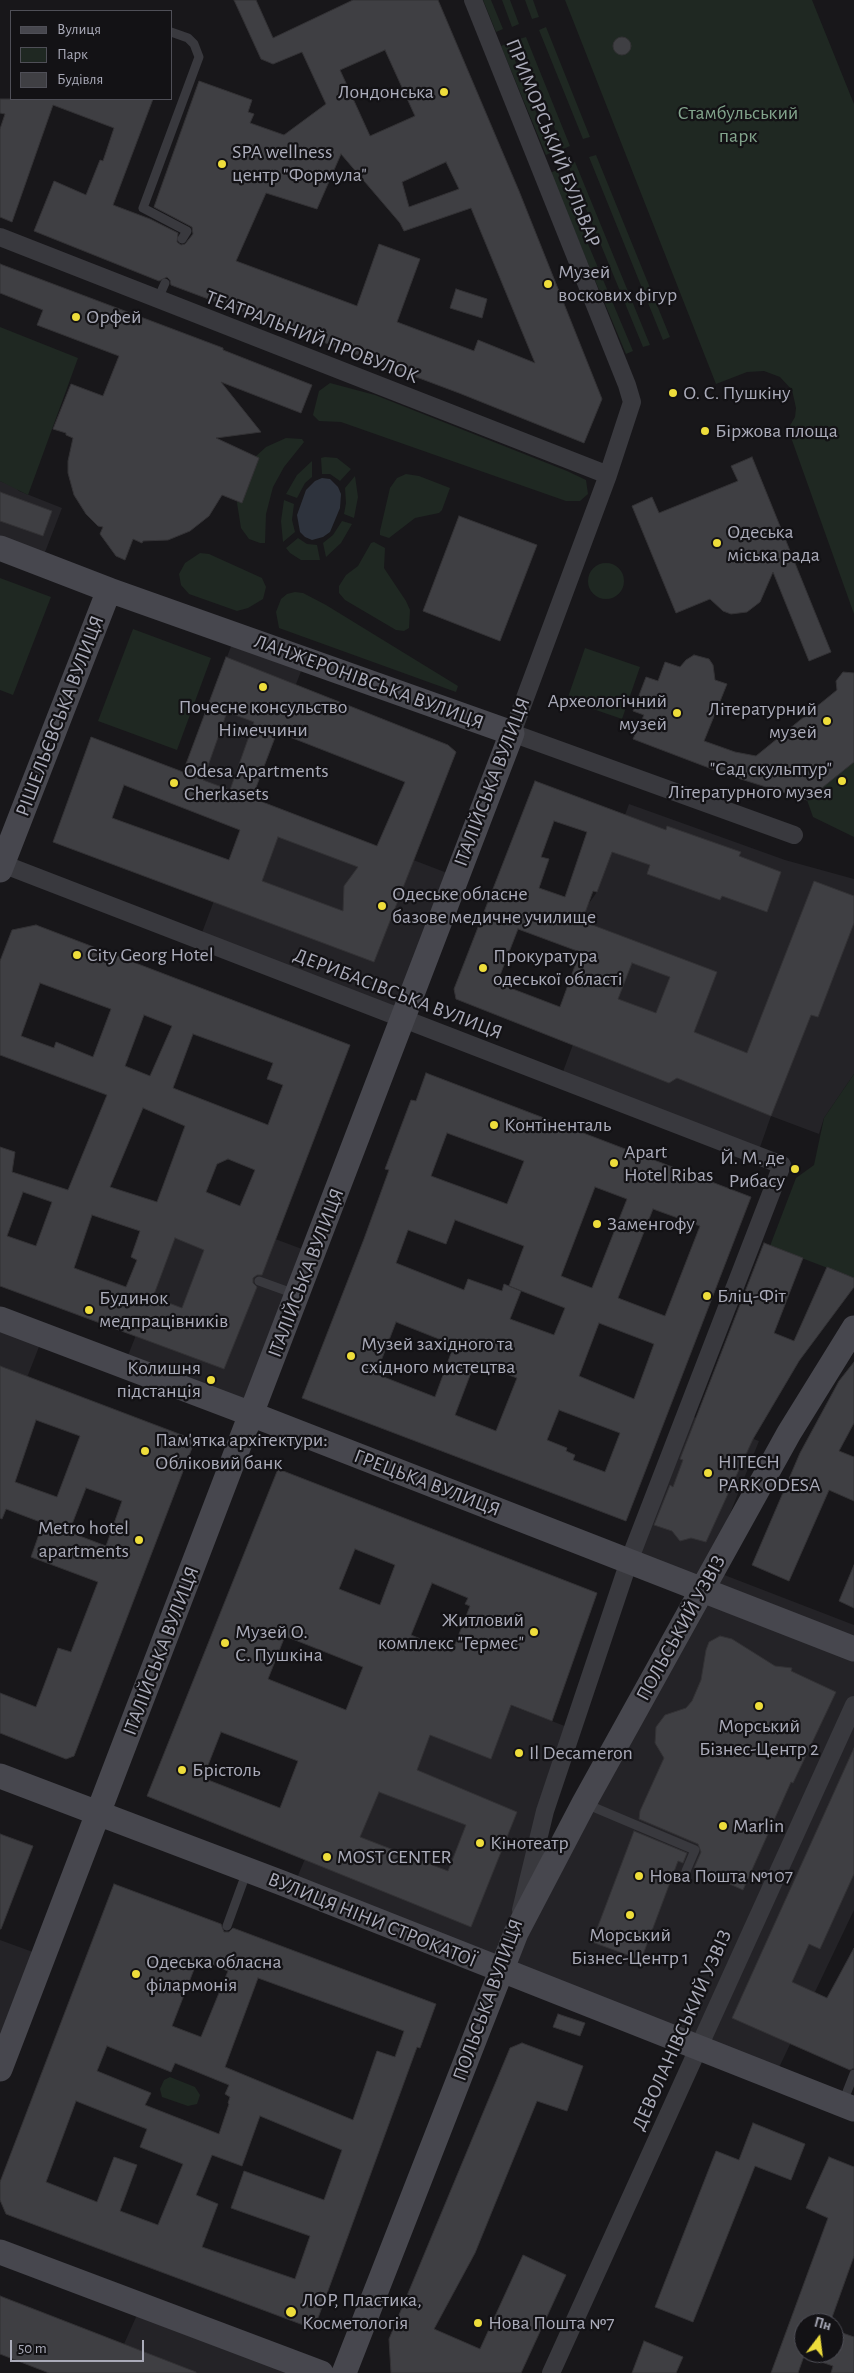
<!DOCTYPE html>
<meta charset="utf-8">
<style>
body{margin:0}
#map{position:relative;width:854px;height:2373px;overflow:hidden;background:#18171a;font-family:"Alegreya Sans",sans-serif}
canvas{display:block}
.legend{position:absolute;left:10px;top:10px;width:162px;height:90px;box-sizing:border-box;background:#131215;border:1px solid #4f4f57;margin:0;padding:6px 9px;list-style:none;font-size:15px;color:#aaabb9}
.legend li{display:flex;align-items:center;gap:10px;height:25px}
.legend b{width:25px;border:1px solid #4f4f57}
.north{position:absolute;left:794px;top:2313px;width:50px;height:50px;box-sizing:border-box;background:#131215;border:1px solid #4f4f57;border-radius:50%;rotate:15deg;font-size:14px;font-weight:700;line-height:20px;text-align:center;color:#aaabb9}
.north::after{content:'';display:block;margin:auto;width:18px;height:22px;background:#eedd3b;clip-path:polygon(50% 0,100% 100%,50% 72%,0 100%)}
.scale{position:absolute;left:10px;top:2340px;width:134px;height:22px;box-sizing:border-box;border:2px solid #aaabb9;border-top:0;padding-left:6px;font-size:15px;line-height:18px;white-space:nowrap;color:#aaabb9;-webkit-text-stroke:4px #131215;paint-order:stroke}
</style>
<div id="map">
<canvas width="854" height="2373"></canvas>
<ul class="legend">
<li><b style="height:6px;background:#47474e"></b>Вулиця</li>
<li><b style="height:14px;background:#1f2822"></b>Парк</li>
<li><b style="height:14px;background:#3f3f43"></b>Будівля</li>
</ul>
<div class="north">Пн</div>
<div class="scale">50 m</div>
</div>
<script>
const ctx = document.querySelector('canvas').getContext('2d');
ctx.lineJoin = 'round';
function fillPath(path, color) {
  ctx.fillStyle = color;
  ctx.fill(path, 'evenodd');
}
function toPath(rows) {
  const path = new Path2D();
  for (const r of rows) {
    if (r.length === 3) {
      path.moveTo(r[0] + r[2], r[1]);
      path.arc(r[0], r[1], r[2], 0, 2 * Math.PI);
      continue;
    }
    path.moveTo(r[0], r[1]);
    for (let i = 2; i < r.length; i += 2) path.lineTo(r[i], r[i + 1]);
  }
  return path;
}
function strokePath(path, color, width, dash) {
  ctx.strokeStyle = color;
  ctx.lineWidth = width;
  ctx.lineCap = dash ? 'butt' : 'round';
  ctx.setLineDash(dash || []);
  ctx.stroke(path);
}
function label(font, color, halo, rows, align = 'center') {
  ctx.font = font + ' "Alegreya Sans",sans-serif';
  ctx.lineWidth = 4.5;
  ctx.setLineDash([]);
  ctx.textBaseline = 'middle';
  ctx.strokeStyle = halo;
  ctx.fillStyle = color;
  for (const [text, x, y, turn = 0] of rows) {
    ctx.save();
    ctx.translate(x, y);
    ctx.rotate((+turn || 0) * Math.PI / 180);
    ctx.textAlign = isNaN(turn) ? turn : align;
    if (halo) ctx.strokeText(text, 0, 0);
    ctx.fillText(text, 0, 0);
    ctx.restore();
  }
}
fillPath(toPath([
 [0,481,15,487,19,491,62,508,42,560,0,544],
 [235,636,305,661,252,798,455,876,400,1014,200,938,252,799,183,772],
 [629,804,785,860,854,879,854,1074,824,1118,819,1134,771,1116,758,1153,561,1077,614,933,582,921,587,906,597,892],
 [187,1206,310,1252,251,1413,125,1363],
 [0,1323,42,1339,0,1447],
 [686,1414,759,1441,701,1586,632,1559],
 [714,1571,854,1625,854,1702,697,2047,502,1970],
 [465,1688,570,1728,500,1971,293,1887,305,1859],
 [854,1711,854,1910,774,2078,698,2048],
 [0,1940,41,1955,0,2061],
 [141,2306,318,2373,111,2373]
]), '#242327');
fillPath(toPath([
 [483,0,491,0,503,29,496,32],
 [502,0,510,0,519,24,512,27],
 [525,0,533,0,539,17,532,19],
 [565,0,812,0,854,104,854,614,788,429,795,417,796,408,792,390,780,377,764,371,747,372,716,384],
 [546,27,590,137,583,139,539,30],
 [526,37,570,146,563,149,519,39],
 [508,43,552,152,546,155,501,46],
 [596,155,670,337,663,340,589,157],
 [575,162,650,345,643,347,568,165],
 [557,170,633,351,626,354,550,173],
 [0,327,78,358,28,495,0,481],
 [330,383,375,395,567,471,586,480,588,494,580,501,566,501,341,422,319,421,313,415,319,391],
 [286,438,302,439,304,442,284,467,273,487,266,514,265,543,260,543,249,539,241,528,237,503,254,458,266,447],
 [325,457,337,458,351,469,340,481,330,474,322,474,321,458],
 [312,461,312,477,305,483,297,498,286,494,297,475],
 [406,474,419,476,450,488,442,510,439,513,415,518,389,538,380,535,380,531,390,488,397,478],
 [355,476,358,497,354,518,344,514,346,503,345,488],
 [284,500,294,504,292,520,295,532,283,542,281,521],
 [342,521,352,524,341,543,326,557,323,543,333,535],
 [298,538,307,544,317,545,320,560,301,560,290,553,286,548],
 [374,542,385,548,384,568,406,601,410,610,409,628,404,631,396,630,345,600,339,593,339,586,346,575,358,566,371,543],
 [200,553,209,554,262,578,266,587,263,599,248,608,237,611,189,594,181,585,179,574,185,563],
 [606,581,18],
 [0,578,51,597,13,695,0,690],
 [295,592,303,593,326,605,458,686,456,692,279,628,276,612,281,599,287,594],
 [133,629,211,658,177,750,98,721],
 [585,648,640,667,622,719,567,700],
 [854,762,854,837,813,817,807,800],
 [854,1074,854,1278,770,1246,796,1178,814,1165,824,1118],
 [170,2077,195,2087,200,2095,197,2104,188,2106,162,2097,160,2089,164,2080]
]), '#1f2822');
fillPath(toPath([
 [322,478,330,479,338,487,341,494,340,508,330,532,323,537,312,540,305,537,300,532,297,515,306,490,315,481]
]), '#2e333d');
const building = toPath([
 [234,0,256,0,273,38,353,0,438,0,519,191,602,399,584,443,459,393,171,285,170,280,167,277,159,281,34,231,54,181,86,195,100,160,103,161,114,128,53,105,12,222,0,217,0,129,5,114,0,113,0,99,153,99,113,205,150,219,178,233,177,242,181,245,185,244,193,234,192,227,154,207,199,81,252,100,248,112,254,114,250,123,284,135,326,104,302,52,273,64,261,59,234,0],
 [385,50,415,116,370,136,340,70,385,50],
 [341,154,400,223,404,231,471,208,535,363,478,340,474,351,397,322,420,259,379,244,357,306,236,261,266,193,317,209,341,154],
 [446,162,459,189,409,207,402,182,446,162],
 [622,46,9],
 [0,264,223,348,223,350,312,385,301,413,221,382,261,432,216,438,259,458,242,503,222,495,209,516,190,531,168,540,143,541,142,543,133,539,125,560,116,556,100,534,103,527,98,526,86,514,74,495,68,473,68,461,73,438,66,435,66,433,53,429,71,384,103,396,119,356,37,325,43,310,0,293,0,264],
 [456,289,487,299,482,318,450,308,456,289],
 [752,457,831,652,809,661,773,572,760,602,747,612,731,614,723,611,710,599,676,613,632,506,652,497,659,513,738,481,731,466,752,457],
 [0,492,52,511,43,536,0,521,0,492],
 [459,516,537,545,500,641,423,611,459,516],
 [694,655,709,659,713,665,715,680,727,684,704,741,735,752,756,756,837,690,836,681,843,672,854,673,854,762,807,800,725,774,633,739,644,715,633,711,646,677,658,681,665,662,680,667,686,660,694,655],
 [226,657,448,745,456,752,374,962,53,842,91,737,183,772,226,657],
 [227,712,254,722,230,790,203,780,227,712],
 [277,732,405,782,377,846,252,798,277,732],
 [124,785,240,830,229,860,112,818,124,785],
 [278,837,358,867,344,886,343,911,262,881,278,837],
 [535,781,666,830,667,826,741,852,739,856,781,872,767,912,722,896,720,900,647,874,650,865,612,852,597,892,593,891,582,921,717,972,694,1032,747,1053,814,881,854,896,854,923,818,1017,811,1015,771,1116,677,1078,669,1083,456,999,454,989,535,781],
 [554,821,587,832,565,897,539,888,549,859,541,857,554,821],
 [518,929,580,952,560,1007,497,983,518,929],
 [632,963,670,977,656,1013,618,999,632,963],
 [36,925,350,1045,262,1275,257,1275,253,1278,253,1283,257,1287,224,1369,0,1286,0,1147,15,1152,12,1172,68,1190,107,1095,0,1055,0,961,12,930,36,925],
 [40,983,111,1009,93,1057,56,1042,54,1048,21,1036,40,983],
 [144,1015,172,1026,150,1076,125,1066,144,1015],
 [193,1034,273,1063,267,1079,283,1085,268,1125,173,1088,193,1034],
 [143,1108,185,1126,157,1202,110,1187,143,1108],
 [228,1159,255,1170,240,1206,206,1192,217,1164,228,1159],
 [23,1192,52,1202,36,1246,7,1236,23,1192],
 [92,1215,140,1231,131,1257,137,1260,126,1287,74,1268,92,1215],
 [175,1238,204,1250,182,1308,153,1297,175,1238],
 [426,1073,751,1197,626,1521,302,1398,364,1239,389,1170,385,1169,411,1100,416,1101,426,1073],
 [447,1133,524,1161,507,1204,431,1176,447,1133],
 [595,1187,627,1199,592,1288,561,1276,595,1187],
 [653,1209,700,1226,665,1316,618,1298,653,1209],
 [455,1220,524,1246,509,1286,565,1308,554,1335,510,1319,521,1291,504,1284,502,1291,468,1279,464,1290,396,1263,408,1230,446,1244,455,1220],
 [396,1322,454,1345,435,1397,376,1374,396,1322],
 [599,1323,654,1344,634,1399,579,1376,599,1323],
 [475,1362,517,1378,496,1431,455,1415,475,1362],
 [559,1410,620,1433,605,1472,573,1460,575,1455,566,1451,567,1448,547,1440,559,1410],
 [764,1243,803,1258,774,1333,794,1341,827,1267,854,1278,854,1287,799,1361,753,1439,706,1542,691,1538,680,1541,672,1531,654,1525,670,1485,673,1487,683,1460,680,1459,764,1243],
 [854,1362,854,1423,839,1451,854,1457,854,1501,829,1490,789,1581,752,1565,800,1453,839,1381,854,1362],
 [0,1366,195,1440,74,1756,66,1759,0,1733,0,1693,36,1707,58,1648,71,1652,98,1582,31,1557,43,1523,6,1509,2,1519,0,1518,0,1366],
 [36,1420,80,1436,57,1497,15,1482,36,1420],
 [86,1488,122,1501,106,1546,69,1532,86,1488],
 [278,1469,597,1593,552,1721,511,1705,491,1759,430,1735,417,1770,517,1812,471,1927,147,1796,278,1469],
 [355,1549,395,1565,380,1605,339,1589,355,1549],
 [432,1583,468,1598,465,1604,470,1606,452,1652,411,1635,432,1583],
 [285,1636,363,1667,346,1710,268,1679,285,1636],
 [221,1732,298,1761,280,1808,203,1778,221,1732],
 [379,1792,466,1825,448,1871,360,1837,379,1792],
 [854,1565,854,1608,839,1601,854,1565],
 [720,1636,732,1639,775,1666,792,1668,791,1671,836,1692,793,1783,791,1782,743,1890,694,1868,701,1852,698,1844,639,1819,640,1811,664,1758,655,1743,656,1727,665,1715,686,1708,692,1701,701,1680,706,1650,709,1642,720,1636],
 [854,1748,854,1874,820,1949,809,1944,792,1982,827,1998,854,1948,854,2068,850,2070,732,2018,854,1748],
 [634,1831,687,1853,683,1863,678,1861,641,1960,592,1942,634,1831],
 [0,1834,33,1846,1,1929,0,1929,0,1834],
 [114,1884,221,1924,224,1932,229,1932,233,1928,436,2004,420,2048,417,2047,314,2329,6,2214,0,2200,0,2182,114,1884],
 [198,1959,228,1971,201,2037,172,2026,198,1959],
 [258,1978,404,2031,395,2057,377,2051,353,2120,225,2067,258,1978],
 [107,2046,171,2072,175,2063,229,2085,225,2094,230,2097,228,2103,229,2104,219,2134,145,2105,151,2093,97,2071,107,2046],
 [76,2101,147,2129,140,2147,183,2164,158,2225,120,2211,137,2165,114,2157,97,2202,46,2182,76,2101],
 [260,2116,342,2150,324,2200,244,2171,231,2208,310,2236,295,2279,202,2247,218,2204,196,2195,212,2155,242,2166,260,2116],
 [558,2014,585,2023,580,2036,553,2027,558,2014],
 [522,2043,583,2066,567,2111,537,2101,475,2253,434,2329,480,2349,523,2255,566,2275,521,2373,391,2373,389,2339,510,2048,522,2043],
 [753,2123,805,2144,791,2180,755,2166,693,2322,655,2307,716,2151,739,2160,753,2123],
 [829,2157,854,2167,854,2256,830,2323,804,2323,804,2353,834,2353,834,2330,854,2337,854,2373,831,2373,833,2366,804,2356,798,2373,771,2373,828,2218,806,2208,829,2157],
 [0,2296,196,2372,196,2373,49,2373,0,2354,0,2296],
 [644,2341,683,2357,676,2373,632,2373,644,2341]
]);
fillPath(building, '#3f3f43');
strokePath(building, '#333235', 1);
strokePath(toPath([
 [171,32,188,38,194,44,199,57,143,208,187,231,182,239],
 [158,299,165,283],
 [259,1281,295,1294],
 [586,1804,695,1850,686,1871],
 [227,1926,247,1871],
 [843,2102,854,2074]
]), '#39393e', 9);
strokePath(toPath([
 [473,0,627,385,632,402,608,475,512,733,794,835],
 [0,237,608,475],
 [0,863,782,1165,629,1561,545,1811,521,1910],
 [551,2373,854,1705]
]), '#39393e', 18);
strokePath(toPath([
 [0,548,109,590,512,733,0,2069],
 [0,870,109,590],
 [0,1319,251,1414,854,1649],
 [0,1776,282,1883,854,2109],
 [0,2252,321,2373],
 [344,2373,516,1933,584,1803,789,1433,854,1328]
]), '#47474e', 25);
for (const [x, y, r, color] of [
 [444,92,5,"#eedd3b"],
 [222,164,5,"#eedd3b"],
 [548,284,5,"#eedd3b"],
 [76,317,5,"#eedd3b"],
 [673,393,5,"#eedd3b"],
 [705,431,5,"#eedd3b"],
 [717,543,5,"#eedd3b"],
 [263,687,5,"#eedd3b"],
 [677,713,5,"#eedd3b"],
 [827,721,5,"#eedd3b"],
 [842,781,5,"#eedd3b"],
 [174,783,5,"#eedd3b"],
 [382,906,5,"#eedd3b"],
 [77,955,5,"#eedd3b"],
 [483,968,5,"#eedd3b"],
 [494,1125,5,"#eedd3b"],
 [614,1163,5,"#eedd3b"],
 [795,1169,5,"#eedd3b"],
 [597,1224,5,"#eedd3b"],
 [707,1296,5,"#eedd3b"],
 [89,1310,5,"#eedd3b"],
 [351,1356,5,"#eedd3b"],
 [211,1380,5,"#eedd3b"],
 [145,1451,5,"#eedd3b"],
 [708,1473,5,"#eedd3b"],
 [139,1540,5,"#eedd3b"],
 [534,1632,5,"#eedd3b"],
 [225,1643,5,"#eedd3b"],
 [759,1706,5,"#eedd3b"],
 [519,1753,5,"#eedd3b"],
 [182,1770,5,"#eedd3b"],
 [723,1826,5,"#eedd3b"],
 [480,1843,5,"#eedd3b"],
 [327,1857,5,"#eedd3b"],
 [639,1876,5,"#eedd3b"],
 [630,1915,5,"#eedd3b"],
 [136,1974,5,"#eedd3b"],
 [291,2312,6,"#eedd3b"],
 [478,2323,5,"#eedd3b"]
]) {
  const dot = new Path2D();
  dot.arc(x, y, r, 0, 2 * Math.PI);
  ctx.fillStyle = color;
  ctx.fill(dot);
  strokePath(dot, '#131215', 2);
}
label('20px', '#aaabb9', '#131215', [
 ["Лондонська",434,92,"right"],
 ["SPA wellness",232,152],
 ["центр \"Формула\"",232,175],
 ["Музей",558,272],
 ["воскових фігур",558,295],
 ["Орфей",86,317],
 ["О. С. Пушкіну",683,393],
 ["Біржова площа",715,431],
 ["Одеська",727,532],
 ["міська рада",727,555],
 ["Археологічний",667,701,"right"],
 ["музей",667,724,"right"],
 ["Почесне консульство",263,707,"center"],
 ["Німеччини",263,730,"center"],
 ["Літературний",817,709,"right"],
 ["музей",817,732,"right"],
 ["\"Сад скульптур\"",832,769,"right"],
 ["Літературного музея",832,792,"right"],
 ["Odesa Apartments",184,771],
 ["Cherkasets",184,794],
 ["Одеське обласне",392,894],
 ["базове медичне училище",392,917],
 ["City Georg Hotel",87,955],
 ["Прокуратура",493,956],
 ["одеської області",493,979],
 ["Контіненталь",504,1125],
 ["Apart",624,1152],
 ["Hotel Ribas",624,1175],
 ["Й. М. де",785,1158,"right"],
 ["Рибасу",785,1181,"right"],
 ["Заменгофу",607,1224],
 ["Бліц-Фіт",717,1296],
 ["Будинок",99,1298],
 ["медпрацівників",99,1321],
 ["Музей західного та",361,1344],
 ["східного мистецтва",361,1367],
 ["Колишня",201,1368,"right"],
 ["підстанція",201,1391,"right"],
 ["Пам'ятка архітектури:",155,1440],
 ["Обліковий банк",155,1463],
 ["HITECH",718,1462],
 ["PARK ODESA",718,1485],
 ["Metro hotel",129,1528,"right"],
 ["apartments",129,1551,"right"],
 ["Житловий",524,1620,"right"],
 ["комплекс \"Гермес\"",524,1643,"right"],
 ["Музей О.",235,1632],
 ["С. Пушкіна",235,1655],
 ["Морський",759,1726,"center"],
 ["Бізнес-Центр 2",759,1749,"center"],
 ["Il Decameron",529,1753],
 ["Брістоль",192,1770],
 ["Marlin",733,1826],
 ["Кінотеатр",490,1843],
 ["MOST CENTER",337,1857],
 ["Нова Пошта №107",649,1876],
 ["Морський",630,1935,"center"],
 ["Бізнес-Центр 1",630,1958,"center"],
 ["Одеська обласна",146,1962],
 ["філармонія",146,1985],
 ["ЛОР, Пластика,",302,2300],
 ["Косметологія",302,2323],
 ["Нова Пошта №7",488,2323]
], 'left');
label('20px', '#82a48c', '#131215', [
 ["Стамбульський",738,113],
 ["парк",738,136]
]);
label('20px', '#aaabb9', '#131215', [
 ["ПРИМОРСЬКИЙ БУЛЬВАР",553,143,68],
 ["ТЕАТРАЛЬНИЙ ПРОВУЛОК",312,337,21],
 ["ЛАНЖЕРОНІВСЬКА ВУЛИЦЯ",369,682,20],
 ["РІШЕЛЬЄВСЬКА ВУЛИЦЯ",60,716,-69],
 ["ІТАЛІЙСЬКА ВУЛИЦЯ",492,782,-69],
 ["ДЕРИБАСІВСЬКА ВУЛИЦЯ",398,994,21],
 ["ІТАЛІЙСЬКА ВУЛИЦЯ",306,1273,-69],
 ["ГРЕЦЬКА ВУЛИЦЯ",427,1483,21],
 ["ПОЛЬСЬКИЙ УЗВІЗ",681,1628,-61],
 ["ІТАЛІЙСЬКА ВУЛИЦЯ",161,1651,-69],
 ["ВУЛИЦЯ НІНИ СТРОКАТОЇ",372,1920,22],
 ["ПОЛЬСЬКА ВУЛИЦЯ",488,2000,-70],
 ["ДЕВОЛАНІВСЬКИЙ УЗВІЗ",682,2030,-66]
]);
</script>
